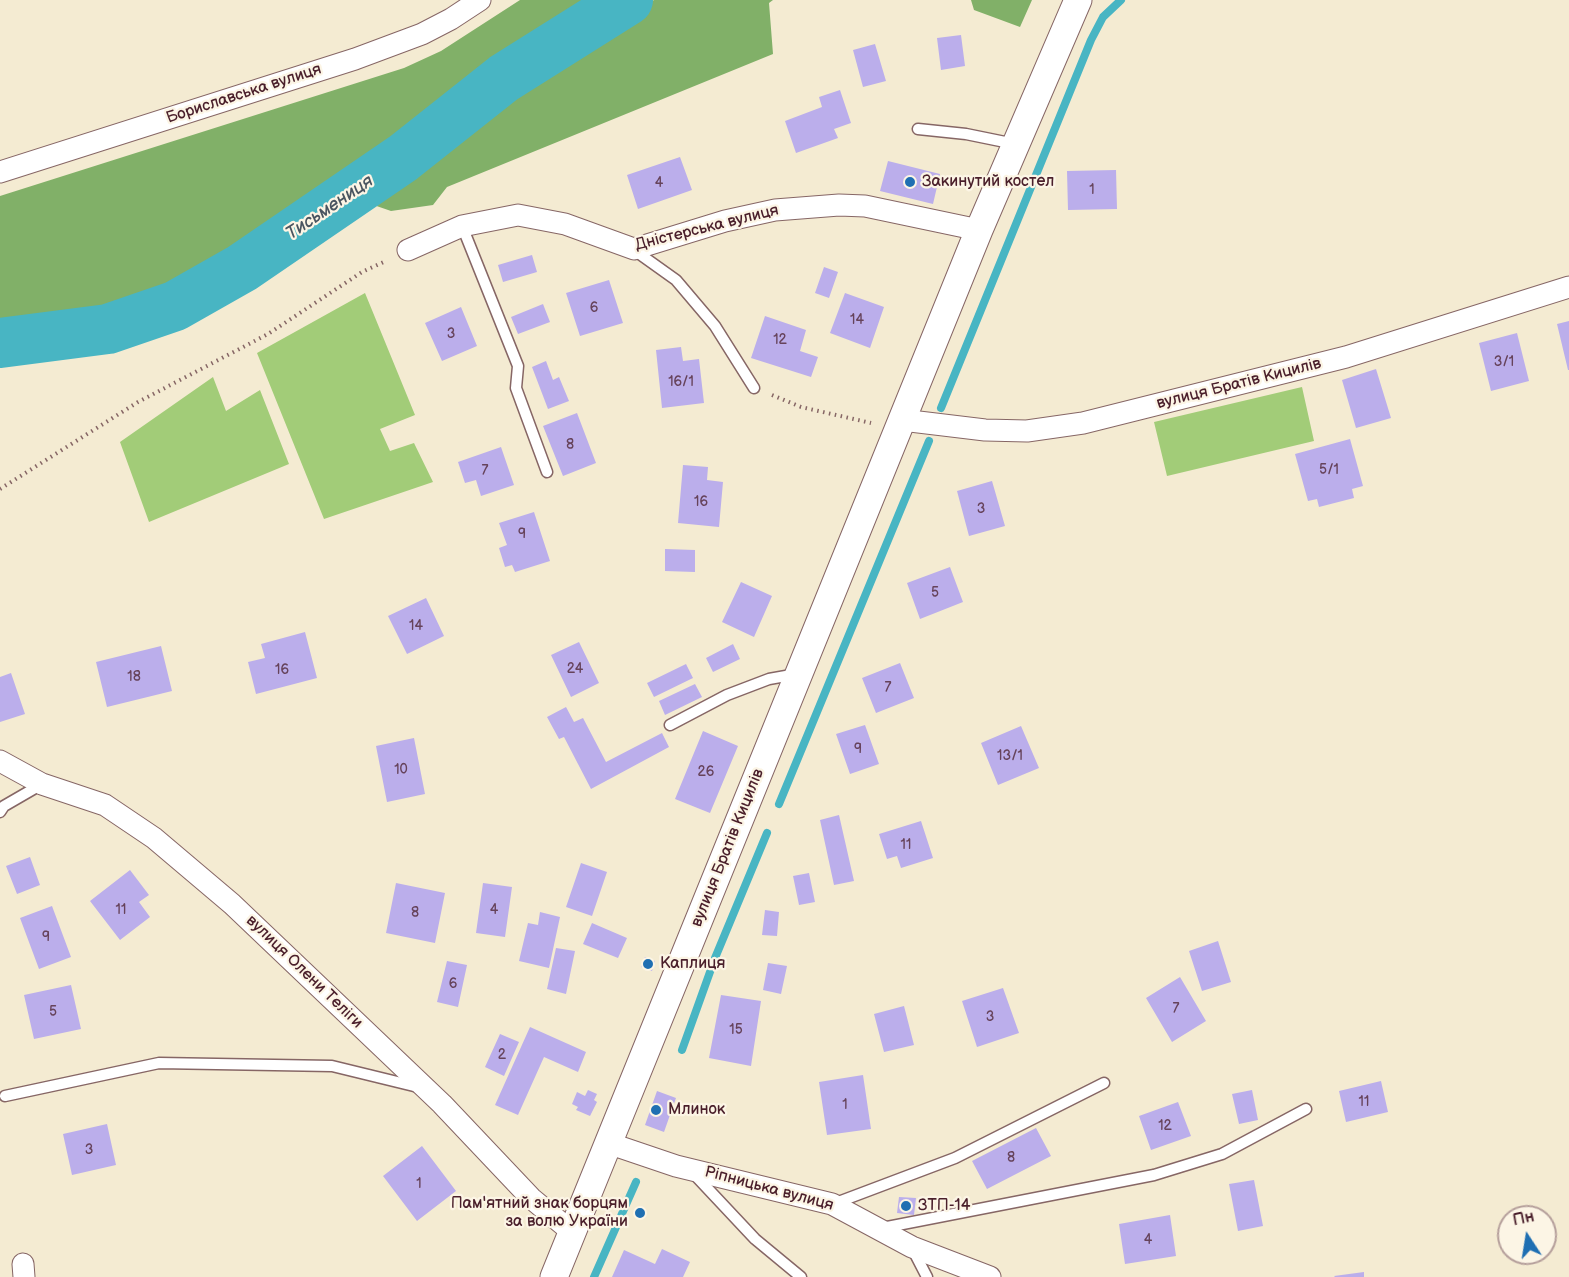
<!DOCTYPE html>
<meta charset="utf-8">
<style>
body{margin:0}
#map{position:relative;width:1569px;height:1277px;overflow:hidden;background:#f4ebd2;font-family:"Balsamiq Sans",sans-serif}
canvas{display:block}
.north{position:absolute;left:1497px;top:1205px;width:60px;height:60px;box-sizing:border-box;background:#fcf5e5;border:2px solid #b59f9b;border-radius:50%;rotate:348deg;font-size:16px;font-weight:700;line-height:24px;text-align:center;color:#4a1f2b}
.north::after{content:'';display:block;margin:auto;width:21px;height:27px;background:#1f6fb2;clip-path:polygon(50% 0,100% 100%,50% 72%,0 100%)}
</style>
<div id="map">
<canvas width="1569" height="1277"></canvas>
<div class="north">Пн</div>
</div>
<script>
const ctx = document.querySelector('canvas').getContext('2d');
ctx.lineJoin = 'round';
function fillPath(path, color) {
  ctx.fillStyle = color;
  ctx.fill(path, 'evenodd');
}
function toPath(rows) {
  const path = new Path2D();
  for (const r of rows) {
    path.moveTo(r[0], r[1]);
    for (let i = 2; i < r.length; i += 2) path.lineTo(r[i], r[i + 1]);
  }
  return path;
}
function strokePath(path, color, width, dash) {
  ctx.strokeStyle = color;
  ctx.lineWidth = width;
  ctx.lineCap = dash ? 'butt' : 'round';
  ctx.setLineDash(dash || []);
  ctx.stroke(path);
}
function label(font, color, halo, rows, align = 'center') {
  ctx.font = font + ' "Balsamiq Sans",sans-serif';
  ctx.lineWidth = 4.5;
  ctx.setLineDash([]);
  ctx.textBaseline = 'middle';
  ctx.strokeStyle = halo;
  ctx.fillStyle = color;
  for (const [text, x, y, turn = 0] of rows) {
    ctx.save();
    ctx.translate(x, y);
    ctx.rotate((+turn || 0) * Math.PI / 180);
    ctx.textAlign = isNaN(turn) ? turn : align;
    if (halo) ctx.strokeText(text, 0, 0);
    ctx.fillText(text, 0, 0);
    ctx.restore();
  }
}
fillPath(toPath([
 [365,293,415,415,380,429,390,451,414,443,433,482,324,519,257,353],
 [213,377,226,411,260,390,289,464,149,522,120,442],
 [1302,387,1314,441,1167,476,1154,422]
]), '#a2cc78');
fillPath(toPath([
 [520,0,609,0,495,72,226,256,166,292,101,314,0,325,0,196,404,68,441,51],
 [654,0,773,0,769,3,773,54,447,187,433,205,391,211,362,201,510,90],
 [971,0,1032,0,1020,27,974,10]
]), '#81b068');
strokePath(toPath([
 [941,408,1091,40,1103,17,1121,0],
 [779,804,929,441],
 [682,1050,715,958,767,833],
 [594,1277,636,1182]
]), '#48b5c3', 8);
strokePath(toPath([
 [0,343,108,329,175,306,242,268,403,158,504,78,628,0]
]), '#48b5c3', 50);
fillPath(toPath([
 [961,35,965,66,941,70,937,38],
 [875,44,886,81,863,87,853,50],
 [840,90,851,123,834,129,838,138,796,153,785,121,822,107,819,97],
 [680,157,692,190,638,209,627,175],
 [888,161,940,174,933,204,880,191],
 [1116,170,1117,209,1068,210,1067,171],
 [532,255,537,272,503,282,498,265],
 [824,267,838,272,829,298,815,293],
 [609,280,623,323,580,336,566,293],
 [845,293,884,307,870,348,830,333],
 [543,304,550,322,518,334,511,317],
 [461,307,477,346,442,361,425,323],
 [765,316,806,330,800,351,818,357,811,377,751,358],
 [1569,321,1569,370,1568,370,1557,324],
 [1517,333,1529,381,1491,391,1479,343],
 [681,347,683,361,699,359,704,403,662,408,656,350],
 [546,361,553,380,559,377,569,401,548,409,532,367],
 [1376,369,1391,418,1356,428,1342,380],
 [577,413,596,463,563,476,543,426],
 [1350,439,1363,486,1352,489,1354,498,1319,507,1317,499,1308,501,1295,454],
 [501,447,514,485,481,496,476,480,465,483,458,462],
 [683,465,708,467,707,480,723,482,719,527,678,523],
 [992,481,1005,526,969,536,957,491],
 [534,512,550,561,515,572,512,565,505,567,499,548,507,545,499,523],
 [665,549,695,550,695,572,665,571],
 [950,567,963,602,920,619,907,583],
 [741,582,772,596,754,637,722,622],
 [426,598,444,636,407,654,388,616],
 [305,632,317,678,256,694,248,662,265,658,261,644],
 [579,642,599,683,571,697,551,655],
 [733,644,740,659,713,672,706,658],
 [161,646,172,691,107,707,96,662],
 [900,663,914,698,876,713,862,678],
 [686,664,693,678,654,697,647,683],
 [11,673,25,714,0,722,0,677],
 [695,684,702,697,665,715,659,701],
 [566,707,574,722,583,718,606,762,662,733,669,747,591,789,564,737,559,739,547,717],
 [865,725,879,764,850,774,836,734],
 [1021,726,1039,768,998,785,981,743],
 [703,731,738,746,710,813,675,799],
 [414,738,425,794,387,802,376,746],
 [839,815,854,881,834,885,820,820],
 [921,821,933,858,901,868,897,856,887,859,879,834],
 [30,857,40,885,17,894,6,866],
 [581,863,607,872,592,916,566,907],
 [130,870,149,895,139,902,150,917,120,940,90,901],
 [809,873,815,902,799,905,793,876],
 [396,883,445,893,435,943,386,933],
 [483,883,512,887,505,937,476,933],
 [52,906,71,957,39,969,20,918],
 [765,910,779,912,777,936,762,935],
 [540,912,560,917,549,968,519,961,528,923,538,925],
 [592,923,627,938,618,958,583,944],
 [1218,941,1231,982,1202,991,1189,951],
 [556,948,575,951,566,994,547,989],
 [645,957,655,961,652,971,641,967],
 [447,961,467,965,458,1007,437,1002],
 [768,963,787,966,781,994,763,990],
 [1180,977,1206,1021,1172,1042,1146,998],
 [71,985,81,1029,34,1039,24,995],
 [1003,988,1019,1033,977,1047,962,1001],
 [721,995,761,1001,751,1066,709,1058],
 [904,1006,914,1045,884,1052,874,1014],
 [530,1027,586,1052,578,1072,544,1057,518,1115,495,1105],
 [500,1034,519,1042,504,1076,485,1067],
 [863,1075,871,1129,827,1135,819,1082],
 [1381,1081,1388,1112,1346,1122,1339,1091],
 [588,1090,597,1094,594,1100,597,1102,590,1116,576,1110,578,1107,572,1104,577,1092,585,1096],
 [1252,1090,1258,1120,1239,1124,1232,1094],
 [657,1091,676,1098,664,1132,645,1125],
 [1178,1102,1191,1136,1151,1150,1139,1116],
 [107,1124,116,1165,72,1175,63,1134],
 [1036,1128,1051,1156,987,1189,972,1161],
 [422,1146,456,1191,417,1221,383,1176],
 [1254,1180,1263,1226,1238,1231,1229,1184],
 [899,1197,916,1198,914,1215,897,1213],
 [1170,1215,1176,1256,1125,1264,1119,1224],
 [662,1249,690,1262,683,1277,612,1277,624,1250,655,1264],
 [1364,1272,1364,1277,1335,1277,1334,1276]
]), '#bbaeeb');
const service = toPath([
 [918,129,966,134,1015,144],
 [462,226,518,366,516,388,547,472],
 [634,250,676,280,715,326,754,388],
 [670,725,727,695,769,679,797,674],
 [0,812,4,806,42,784],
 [5,1096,159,1063,332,1066,418,1087],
 [694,1174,755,1239,801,1277],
 [833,1204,955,1158,1104,1083],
 [882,1228,1154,1175,1222,1154,1306,1109],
 [913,1250,927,1277]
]);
const minor = toPath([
 [0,172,355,59,422,34,451,19,480,0],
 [408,250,462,226,518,215,565,224,634,249,725,221,775,210,839,205,865,206,979,230],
 [902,420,985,430,1027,431,1083,423,1346,357,1569,287],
 [0,761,42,784,105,805,154,838,232,904,442,1104,531,1198,572,1232],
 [608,1143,676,1166,832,1204,912,1247,990,1277],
 [23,1264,24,1277]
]);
const tertiary = toPath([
 [554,1277,979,230,1078,0]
]);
strokePath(service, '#866665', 13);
strokePath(minor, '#866665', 23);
strokePath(tertiary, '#866665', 29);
strokePath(toPath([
 [772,395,801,407,871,423],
 [0,489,138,402,268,334,362,272,386,261]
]), '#866665', 4, [1.5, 4.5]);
strokePath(service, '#fff', 10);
strokePath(minor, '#fff', 21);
strokePath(tertiary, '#fff', 27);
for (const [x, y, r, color] of [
 [910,182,6,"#1f6fb2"],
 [648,964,6,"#1f6fb2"],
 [656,1110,6,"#1f6fb2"],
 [906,1206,6,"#1f6fb2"],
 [640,1213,6,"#1f6fb2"]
]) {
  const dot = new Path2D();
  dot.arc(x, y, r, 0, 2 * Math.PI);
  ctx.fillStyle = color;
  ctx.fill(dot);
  strokePath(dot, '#fcf5e5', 2);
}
label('14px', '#66435b', null, [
 ["4",659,183],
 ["1",1092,190],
 ["6",594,308],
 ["14",857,320],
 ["3",451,334],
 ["12",780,340],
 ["3/1",1504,362],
 ["16/1",681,382],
 ["8",570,445],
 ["5/1",1329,470],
 ["7",485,471],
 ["16",701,502],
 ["3",981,509],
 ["9",522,534],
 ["5",935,593],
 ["14",416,626],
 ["24",575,669],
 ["16",282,670],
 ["18",134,677],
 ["7",888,688],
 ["9",858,749],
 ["13/1",1010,756],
 ["10",401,770],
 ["26",706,772],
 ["11",906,845],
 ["11",121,910],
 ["4",494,910],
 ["8",415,913],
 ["9",46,937],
 ["6",453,984],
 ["7",1176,1009],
 ["5",53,1012],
 ["3",990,1017],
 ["15",736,1030],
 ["2",502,1055],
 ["11",1364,1102],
 ["1",845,1105],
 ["12",1165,1126],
 ["3",89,1150],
 ["8",1011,1158],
 ["1",419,1184],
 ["4",1148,1240]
]);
label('16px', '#4a1f2b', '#fcf5e5', [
 ["Бориславська вулиця",244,94,-18],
 ["Дністерська вулиця",707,228,-14],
 ["вулиця Братів Кицилів",1239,384,-14],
 ["вулиця Братів Кицилів",728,848,-68],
 ["вулиця Олени Теліги",304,972,44],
 ["Ріпницька вулиця",769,1189,15]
]);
label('16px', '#4a1f2b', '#fcf5e5', [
 ["Закинутий костел",922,182],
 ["Каплиця",660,964],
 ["Млинок",668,1110],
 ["Пам'ятний знак борцям",628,1204,"right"],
 ["за волю України",628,1222,"right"],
 ["ЗТП-14",918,1206]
], 'left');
label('italic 18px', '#495460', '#fcf5e5', [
 ["Тисьмениця",330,208,-34]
]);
</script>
